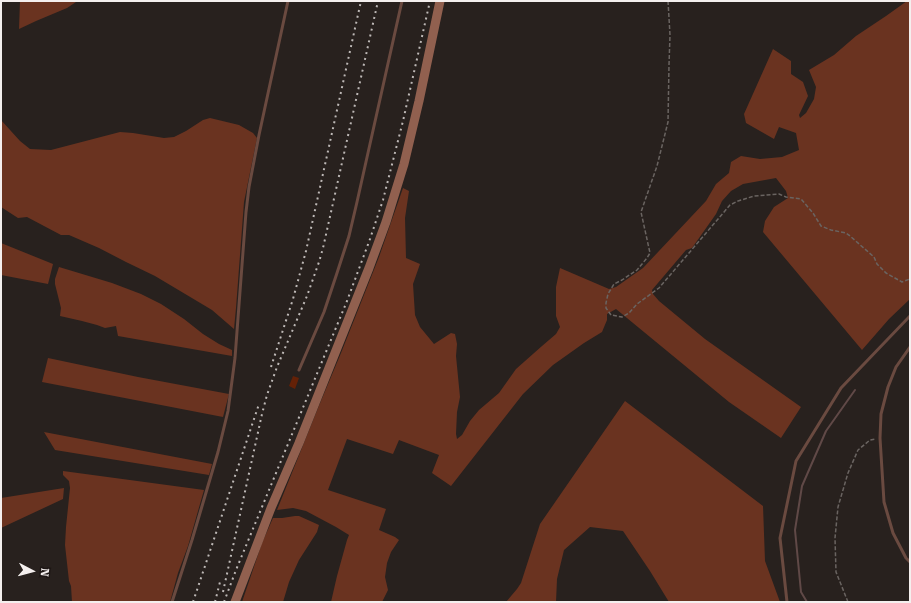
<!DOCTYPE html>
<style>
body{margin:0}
#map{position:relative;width:911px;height:603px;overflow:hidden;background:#28211e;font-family:"Roboto Serif",serif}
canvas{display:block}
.frame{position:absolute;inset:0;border:2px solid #f4efee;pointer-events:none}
.north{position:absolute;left:12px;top:551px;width:40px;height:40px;-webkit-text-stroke:3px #1e1715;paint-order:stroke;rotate:96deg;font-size:11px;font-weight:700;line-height:16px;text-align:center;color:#f4efee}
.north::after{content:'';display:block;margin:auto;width:14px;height:18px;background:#f4efee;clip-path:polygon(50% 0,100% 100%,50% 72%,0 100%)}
</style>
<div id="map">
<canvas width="911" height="603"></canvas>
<div class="frame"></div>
<div class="north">N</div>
</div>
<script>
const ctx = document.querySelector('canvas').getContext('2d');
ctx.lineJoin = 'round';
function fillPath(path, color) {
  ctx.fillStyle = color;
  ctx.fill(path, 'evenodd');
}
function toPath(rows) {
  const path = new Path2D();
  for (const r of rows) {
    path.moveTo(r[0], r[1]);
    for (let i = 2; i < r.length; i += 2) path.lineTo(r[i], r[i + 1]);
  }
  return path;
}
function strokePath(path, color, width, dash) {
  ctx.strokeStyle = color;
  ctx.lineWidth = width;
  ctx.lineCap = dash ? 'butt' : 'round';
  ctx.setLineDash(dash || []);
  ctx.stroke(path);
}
fillPath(toPath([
 [20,1,74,1,76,2,67,8,36,21,19,29],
 [907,1,910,1,910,299,889,319,862,350,763,232,765,221,774,207,788,198,786,191,776,178,743,184,731,191,722,201,716,214,692,248,686,250,652,290,653,294,659,301,705,339,801,407,781,438,729,402,616,309,607,314,607,320,602,332,584,343,553,365,523,394,451,486,432,473,439,455,399,440,393,454,347,439,328,490,386,509,379,530,395,537,399,540,391,552,387,563,385,577,388,590,382,602,331,602,337,576,347,540,349,535,336,527,306,511,293,508,277,510,318,408,341,353,379,257,403,188,409,191,405,218,406,258,420,264,413,284,415,315,420,327,434,344,451,333,455,334,457,344,456,356,460,397,457,412,456,434,457,439,462,435,470,421,479,410,499,393,516,369,542,346,556,334,560,327,556,316,556,287,560,268,609,289,616,287,643,268,706,201,716,184,729,173,731,162,741,156,760,159,782,157,799,150,796,133,779,127,774,139,746,123,744,114,773,49,791,61,791,74,803,82,808,96,799,115,800,118,806,113,814,99,816,87,809,70,834,55,856,36,886,16],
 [210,118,239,125,253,133,257,138,244,202,236,308,234,329,212,310,155,276,126,262,99,248,69,235,61,235,27,217,18,218,1,207,1,120,20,141,30,149,51,150,120,132,133,133,164,138,174,137,186,131,203,120],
 [1,243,53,264,48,284,1,275],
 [59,267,112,283,141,294,161,304,184,319,203,334,219,344,232,350,232,356,118,336,116,326,105,328,97,325,82,321,60,316,61,308,55,284,55,279],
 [48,358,138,377,229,394,223,417,42,382],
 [625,401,763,506,765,561,780,602,669,602,650,571,623,531,590,527,564,550,557,579,556,602,506,602,517,589,521,583,540,524],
 [44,432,212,464,209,475,55,450],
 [63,471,204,490,188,546,178,573,170,602,72,602,71,586,69,581,65,545,66,527,70,488,69,481,63,475],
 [64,488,63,499,1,528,1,498],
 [295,516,299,516,319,525,317,532,299,560,289,582,283,602,242,602,262,543,273,518,282,518]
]), '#6a3320');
strokePath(toPath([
 [807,602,801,592,795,530,802,486,826,431,855,390]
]), '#604947', 2);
fillPath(toPath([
 [293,376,299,378,295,389,289,386]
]), '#642107');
strokePath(toPath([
 [668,1,670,35,669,65,668,122,657,166,641,212,650,253,647,258,637,270,622,280,614,284,608,294,606,303,606,308,611,315,622,317,629,313,637,304,659,288,730,205,738,201,754,196,779,194,786,197,801,199,813,213,821,226,831,230,846,233,850,236,874,257,877,264,886,273,902,282,910,279],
 [848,602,836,572,835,538,838,507,848,473,858,450,870,440,876,439]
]), '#6a6461', 1.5, [4, 2]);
strokePath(toPath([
 [910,347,896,367,888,387,881,414,880,438,884,502,893,533,906,558,910,562],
 [299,370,324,312,337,273,349,236,357,202,402,1],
 [172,602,192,540,218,452,228,411,235,358,246,212,249,187,259,135,288,1],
 [787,602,780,538,796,461,841,388,910,316]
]), '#6a4a40', 3);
strokePath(toPath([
 [235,602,271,508,299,443,369,268,386,222,404,164,419,101,440,1]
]), '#91604f', 9);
strokePath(toPath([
 [271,367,293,299,306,251,361,1],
 [223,592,262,414,267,395,277,367,307,296,319,262,323,248,378,1],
 [193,602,259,404],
 [215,602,220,582],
 [224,602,236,570,347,301,370,239,383,200,403,121,430,1]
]), '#beb9b7', 2, [2, 4]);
</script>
